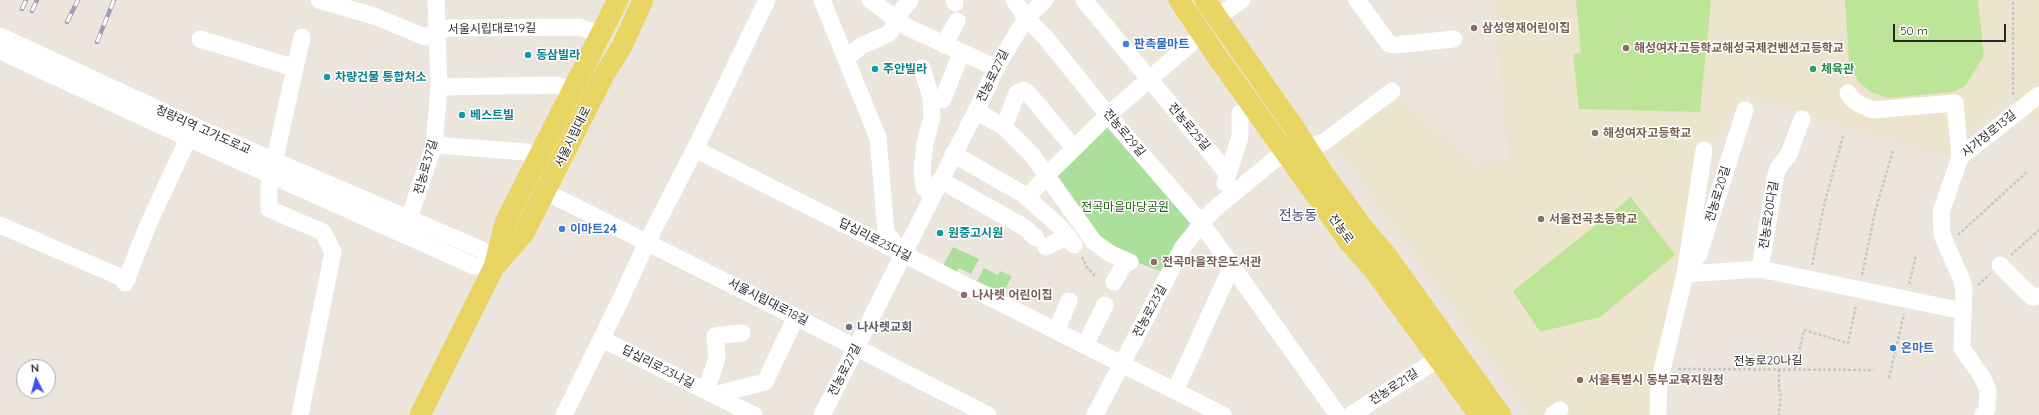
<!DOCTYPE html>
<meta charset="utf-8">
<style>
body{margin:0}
#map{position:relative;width:2039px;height:415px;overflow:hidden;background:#ebe5dc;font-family:Quicksand,sans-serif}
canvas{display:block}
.north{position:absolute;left:16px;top:359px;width:40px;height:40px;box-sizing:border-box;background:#fff;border:1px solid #a9a9a9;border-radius:50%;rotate:354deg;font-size:11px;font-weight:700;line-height:16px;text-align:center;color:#292929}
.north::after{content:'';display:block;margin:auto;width:14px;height:18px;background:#4355f0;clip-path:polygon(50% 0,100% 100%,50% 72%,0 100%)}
.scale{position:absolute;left:1893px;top:24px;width:113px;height:18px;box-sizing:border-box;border:2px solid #292929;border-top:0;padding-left:5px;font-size:12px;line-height:14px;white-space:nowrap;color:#292929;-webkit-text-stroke:3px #fff;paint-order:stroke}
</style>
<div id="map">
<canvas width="2039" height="415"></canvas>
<div class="north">N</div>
<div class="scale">50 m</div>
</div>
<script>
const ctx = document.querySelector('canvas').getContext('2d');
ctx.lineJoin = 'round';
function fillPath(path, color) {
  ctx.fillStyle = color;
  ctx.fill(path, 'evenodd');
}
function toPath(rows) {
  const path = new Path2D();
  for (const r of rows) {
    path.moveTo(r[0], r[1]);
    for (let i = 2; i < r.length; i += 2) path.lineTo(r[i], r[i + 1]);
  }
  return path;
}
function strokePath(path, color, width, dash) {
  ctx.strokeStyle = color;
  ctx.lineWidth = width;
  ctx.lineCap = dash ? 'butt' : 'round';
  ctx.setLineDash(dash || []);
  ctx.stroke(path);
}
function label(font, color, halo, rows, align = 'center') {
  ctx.font = font + ' Quicksand,"Noto Sans KR",sans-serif';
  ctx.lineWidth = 3;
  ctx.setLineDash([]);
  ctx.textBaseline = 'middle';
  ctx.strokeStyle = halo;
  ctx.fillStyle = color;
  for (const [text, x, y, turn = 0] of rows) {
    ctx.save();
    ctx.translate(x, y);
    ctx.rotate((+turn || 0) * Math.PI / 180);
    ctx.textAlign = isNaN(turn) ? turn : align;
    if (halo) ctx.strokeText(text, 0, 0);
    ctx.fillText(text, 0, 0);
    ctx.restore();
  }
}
fillPath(toPath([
 [1494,0,2039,0,2039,127,2011,94,1947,156,1747,96,1709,142,1680,273,1654,415,1529,415,1497,367,1332,139,1400,99,1471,164,1509,161]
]), '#ece4cc');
fillPath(toPath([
 [1107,120,1190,222,1189,227,1160,271,1128,259,1098,242,1050,175],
 [953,247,979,259,971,274,959,268,957,272,943,266],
 [984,268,998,275,1000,271,1012,276,1003,293,977,281]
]), '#acdf9b');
fillPath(toPath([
 [1576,0,1711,0,1700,112,1579,109,1573,54,1581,53],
 [1845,0,1978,0,1984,56,1965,86,1953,92,1887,98,1871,92,1858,81,1849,62],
 [1631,197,1675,255,1600,317,1540,332,1513,291]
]), '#bde597');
strokePath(toPath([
 [2013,95,2013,0],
 [1958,235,2027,172],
 [2011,255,2039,230],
 [1082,257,1086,266,1095,276],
 [1812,265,1824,205,1843,136],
 [1862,275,1875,212,1893,151],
 [1909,284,1916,255],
 [1978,285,1990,274],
 [1678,369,1874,370],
 [1779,369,1779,389,1781,393,1779,415],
 [1795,369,1804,330,1848,343,1856,305],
 [1889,378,1904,314]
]), '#c7c7c7', 2.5, [3, 2]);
strokePath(toPath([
 [319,0,374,16,425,37,437,31,449,28,579,27,601,34],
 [822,0,878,138,886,232,900,251],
 [870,0,907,27,996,68],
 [954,0,955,3],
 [1014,0,1026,18,1045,37,1108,115,1202,224,1338,415],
 [1084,0,1228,174],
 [1357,0,1389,44,1395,45,1454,39],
 [1217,17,1242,0],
 [894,20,910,0],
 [0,36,194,126,482,250,494,267],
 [200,39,295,68],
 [944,45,957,21],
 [0,51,188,138,474,266,494,267],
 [846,58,861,46,888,34,898,22],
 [922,68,931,98,932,117,925,143,922,172,924,187,932,197],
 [439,87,555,85,572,90],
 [1848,93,1851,98,1859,104,1873,110,1955,103,1960,157],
 [931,101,942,100,944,97,961,53],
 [976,111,1004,127,1032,155,1094,242,1111,254,1130,262],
 [1004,127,1017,93,1023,90,1028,93,1074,148],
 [434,145,526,152],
 [695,149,1223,415],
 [953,154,1023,194,1059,226,1074,245],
 [940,180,1024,227,1036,238],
 [1225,183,1240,137,1240,113],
 [546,192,796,317,988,415],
 [1027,198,1047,175,1108,115,1190,44],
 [0,225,127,280],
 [405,230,434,145,439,87,436,0],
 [1046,247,1068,236],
 [2000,265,2032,297,2039,296],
 [1688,269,1699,254,1745,110],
 [1760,269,1776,174,1779,167,1789,154,1802,119],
 [1685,274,1760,269,1963,311],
 [1114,282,1126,261],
 [125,283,148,225,193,128],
 [1056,331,1069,301],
 [602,339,754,415],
 [1085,345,1105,305],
 [706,391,717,358,715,336,742,333],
 [1175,391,1232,266],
 [714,395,765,382,796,317],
 [300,415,333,252,323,232,269,209,269,185,302,37],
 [564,415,619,303,647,242,695,149,767,0],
 [822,415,979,105,996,68,1026,18,1045,0],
 [1095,415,1183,247,1212,211,1274,160,1324,142,1392,91],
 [1351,415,1438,359],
 [1553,415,1560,410],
 [1658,415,1659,383,1685,274,1704,150],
 [1983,415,1987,409,1988,390,1982,377,1962,348,1964,289,1961,278,1942,235,1941,212,1960,157,2039,95]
]), '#fff', 17);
strokePath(toPath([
 [1179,0,1216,55,1349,242,1374,270,1479,415],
 [1205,0,1293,126,1323,173,1364,229,1387,256,1501,415],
 [497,264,524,233,604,75,622,46,643,0],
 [420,415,494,267,505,223,618,0]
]), '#e9d563', 21);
const rail = toPath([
 [22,9,26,0],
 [32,11,37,0],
 [67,22,78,0],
 [97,42,114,0]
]);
strokePath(rail, '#9fa0b2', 4.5);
strokePath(rail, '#fff', 3, [9]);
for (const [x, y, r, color] of [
 [1474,28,4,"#8d6e63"],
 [1126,44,4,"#3f7fe0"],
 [1626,48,4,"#8d6e63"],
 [528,55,4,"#0f9aa8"],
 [875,69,4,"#0f9aa8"],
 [1813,69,4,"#2e9e5b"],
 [327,77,4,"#0f9aa8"],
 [462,115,4,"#0f9aa8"],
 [1595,133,4,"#8d6e63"],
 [1541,219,4,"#8d6e63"],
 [562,229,4,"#3f7fe0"],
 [940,233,4,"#0f9aa8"],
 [1154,262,4,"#8d6e63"],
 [964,295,4,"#8d6e63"],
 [849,327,4,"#6b7280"],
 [1893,348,4,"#3f7fe0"],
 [1580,380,4,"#8d6e63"]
]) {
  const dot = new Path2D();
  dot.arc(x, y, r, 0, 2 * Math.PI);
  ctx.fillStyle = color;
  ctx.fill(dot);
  strokePath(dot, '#fff', 1.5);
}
label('bold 12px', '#785e54', '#fff', [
 ["삼성영재어린이집",1482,28],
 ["해성여자고등학교해성국제컨벤션고등학교",1634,48],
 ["해성여자고등학교",1603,133],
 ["서울전곡초등학교",1549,219],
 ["전곡마을작은도서관",1162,262],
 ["나사렛 어린이집",972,295],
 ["서울특별시 동부교육지원청",1588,380]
], 'left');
label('12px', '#292929', '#fff', [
 ["서울시립대로19길",492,29,-1],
 ["전농로27길",993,76,-64],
 ["전농로25길",1189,127,50],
 ["청량리역 고가도로교",203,130,24],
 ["전농로29길",1124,133,50],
 ["사가정로13길",1989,134,-39],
 ["서울시립대로",573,137,-64],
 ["전농로37길",426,167,-74],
 ["전농로20길",1718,194,-73],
 ["전농로20다길",1769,215,-81],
 ["전농로",1341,229,54],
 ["답십리로23다길",875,240,27],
 ["서울시립대로18길",768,302,27],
 ["전농로23길",1150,311,-62],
 ["전농로20나길",1768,361,-1],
 ["답십리로23나길",658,367,27],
 ["전농로27길",845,370,-63],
 ["전농로21길",1394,387,-33]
]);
label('bold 12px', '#366cbe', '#fff', [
 ["판촉물마트",1134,44],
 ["이마트24",570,229],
 ["온마트",1901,348]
], 'left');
label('bold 12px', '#0d838f', '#fff', [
 ["동삼빌라",536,55],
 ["주안빌라",883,69],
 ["차량건물 통합처소",335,77],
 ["베스트빌",470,115],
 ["원중고시원",948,233]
], 'left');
label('bold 12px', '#27864d', '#fff', [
 ["체육관",1821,69]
], 'left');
label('12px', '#26621d', '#fff', [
 ["전곡마을마당공원",1125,207]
]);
label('bold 12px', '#5b616d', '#fff', [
 ["나사렛교회",857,327]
], 'left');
label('14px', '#4c5077', '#fff', [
 ["전농동",1298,216]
]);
</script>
